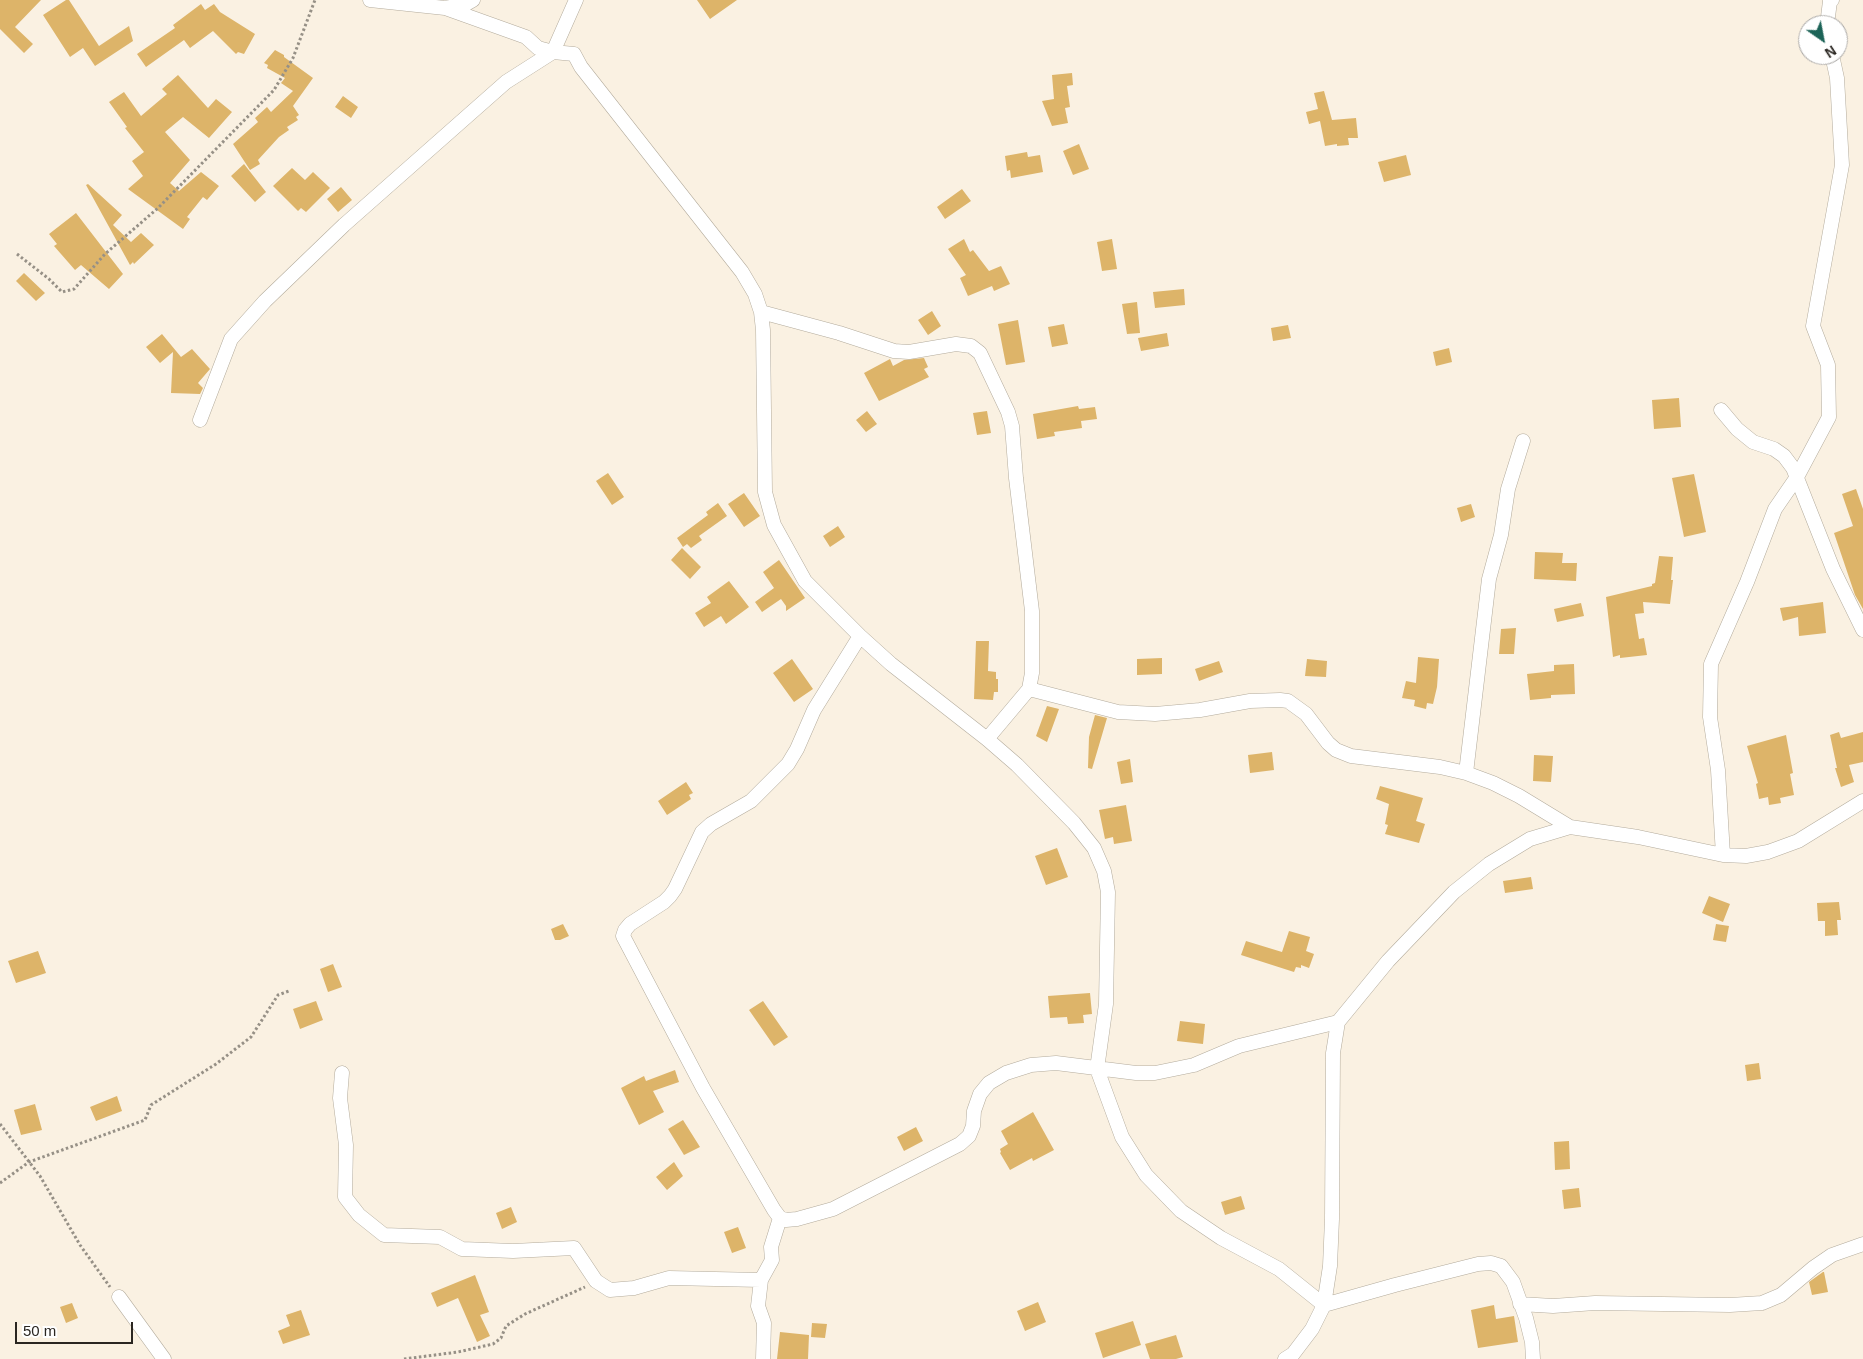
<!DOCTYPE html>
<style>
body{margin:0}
#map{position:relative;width:1863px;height:1359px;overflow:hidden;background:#faf1e2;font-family:Arial,sans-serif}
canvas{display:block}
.north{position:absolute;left:1798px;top:15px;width:50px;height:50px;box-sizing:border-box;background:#fff;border:1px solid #aaa8a6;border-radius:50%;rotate:147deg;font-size:14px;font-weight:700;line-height:20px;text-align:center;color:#2a2621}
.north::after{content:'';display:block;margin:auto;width:18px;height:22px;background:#1c6357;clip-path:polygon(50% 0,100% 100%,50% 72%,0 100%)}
.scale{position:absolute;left:15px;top:1322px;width:118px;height:22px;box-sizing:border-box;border:2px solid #2a2621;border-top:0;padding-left:6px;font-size:15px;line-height:18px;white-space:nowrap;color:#2a2621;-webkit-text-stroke:4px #fff;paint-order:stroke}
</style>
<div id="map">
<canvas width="1863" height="1359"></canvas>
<div class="north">N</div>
<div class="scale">50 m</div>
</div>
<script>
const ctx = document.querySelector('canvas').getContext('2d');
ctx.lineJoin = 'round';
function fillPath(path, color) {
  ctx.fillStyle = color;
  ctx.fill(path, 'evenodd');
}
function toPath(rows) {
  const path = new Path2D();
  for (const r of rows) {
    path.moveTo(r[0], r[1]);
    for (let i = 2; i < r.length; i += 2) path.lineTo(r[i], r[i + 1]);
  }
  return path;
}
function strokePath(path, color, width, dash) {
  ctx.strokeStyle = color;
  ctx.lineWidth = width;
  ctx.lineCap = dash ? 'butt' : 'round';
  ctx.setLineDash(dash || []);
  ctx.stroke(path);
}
fillPath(toPath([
 [0,0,41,0,15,27,33,44,24,53,0,29],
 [66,0,69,0,99,46,129,26,133,41,95,66,83,48,70,57,43,15],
 [697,0,737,0,710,19],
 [201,4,205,10,214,4,220,12,255,34,244,54,238,52,236,54,213,31,190,48,184,40,146,67,137,54,175,28,173,25],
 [275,50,284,55,284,57,313,78,293,106,299,115,296,117,298,120,287,127,289,130,279,137,258,160,260,164,250,170,233,144,258,122,255,118,267,107,271,112,293,91,281,83,285,78,267,68,268,65,264,63],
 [1072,73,1073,85,1067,86,1070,107,1065,108,1068,123,1052,126,1042,101,1054,99,1052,75],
 [178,75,208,108,216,99,232,112,209,138,183,117,165,132,190,160,170,183,179,191,201,172,219,186,207,200,203,197,187,217,190,219,183,229,128,189,143,176,132,161,144,152,125,128,127,127,109,102,124,92,141,116,167,94,162,89],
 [1324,91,1332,120,1356,118,1358,138,1348,138,1349,145,1337,146,1337,144,1325,146,1320,121,1309,124,1306,112,1318,109,1314,93],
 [343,96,358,107,351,118,335,107],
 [1079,144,1089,169,1073,175,1063,151],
 [1027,152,1028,157,1040,155,1043,172,1011,178,1010,170,1007,171,1005,156],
 [1406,155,1411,175,1384,182,1378,162],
 [244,164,266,192,255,202,231,176],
 [292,168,305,180,313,172,330,188,306,212,301,208,298,211,273,186],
 [88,184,122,215,113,225,131,242,141,233,154,245,134,264,133,262,130,265,86,185],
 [341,187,352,200,338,212,327,199],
 [962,189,971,201,945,219,937,207],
 [76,213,123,274,109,289,81,265,75,270,54,246,57,244,49,234],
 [964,239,970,252,973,250,989,271,1001,266,1010,284,994,291,992,286,968,296,960,278,966,275,948,249],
 [1112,239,1117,269,1102,271,1097,242],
 [24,273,45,293,36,301,16,281],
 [1184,289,1185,305,1155,308,1153,292],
 [1137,302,1140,333,1127,334,1122,304],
 [932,311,941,326,928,335,918,320],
 [1018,320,1025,362,1006,365,998,324],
 [1064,324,1068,344,1052,347,1048,327],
 [1288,325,1291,338,1273,341,1271,328],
 [1167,333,1169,346,1141,351,1138,338],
 [162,334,181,357,192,349,210,369,198,383,203,388,200,394,171,393,173,352,160,363,146,347],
 [1449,348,1452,362,1436,366,1433,352],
 [924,358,928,367,924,369,929,377,879,401,864,373,890,359,893,366,904,360],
 [1679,398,1681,427,1654,429,1652,400],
 [1078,406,1079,409,1095,407,1097,419,1081,421,1082,428,1054,432,1055,436,1037,439,1033,414],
 [867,411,877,424,866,432,856,420],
 [987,411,991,433,977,435,973,413],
 [608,473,624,497,612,505,596,481],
 [1694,474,1706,532,1684,537,1672,478],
 [1856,489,1863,509,1863,609,1855,595,1834,533,1853,526,1842,494],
 [744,493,760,516,744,527,728,504],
 [718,503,727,516,699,536,702,540,691,548,687,544,683,547,677,538,708,515,706,512],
 [1471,504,1475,517,1461,522,1457,508],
 [838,526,845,537,830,547,823,536],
 [682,548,701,567,690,579,671,560],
 [1535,552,1563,553,1562,563,1577,563,1576,581,1534,579],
 [1659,556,1673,557,1671,580,1673,580,1670,604,1643,602,1644,613,1635,614,1639,639,1644,638,1647,655,1620,658,1620,655,1613,657,1606,597,1652,586,1652,584,1655,583],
 [779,560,805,598,786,611,786,606,781,599,762,612,755,602,774,588,763,572],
 [729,581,749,607,726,624,721,616,704,627,695,613,711,603,707,597],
 [1823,602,1826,633,1799,636,1798,617,1783,621,1780,608],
 [1581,603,1584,616,1557,622,1554,609],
 [1516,628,1514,654,1499,654,1501,629],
 [976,641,989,641,988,671,996,672,996,679,998,679,998,692,994,692,993,700,974,699],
 [1418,657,1439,659,1437,687,1433,704,1427,703,1426,709,1414,706,1415,700,1402,698,1406,681,1416,683],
 [1162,658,1162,674,1137,675,1137,659],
 [792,659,813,689,794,702,773,673],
 [1307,659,1327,661,1326,677,1305,676],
 [1219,661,1223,672,1199,681,1195,669],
 [1574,664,1575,694,1551,695,1551,698,1530,700,1527,674,1554,671,1554,665],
 [1047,706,1059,709,1047,742,1036,736],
 [1095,715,1107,718,1092,769,1088,768,1089,737],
 [1839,732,1841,738,1863,732,1863,762,1849,765,1854,782,1841,787,1835,768,1837,768,1830,735],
 [1786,735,1793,773,1790,774,1794,795,1780,798,1781,803,1769,805,1768,797,1759,799,1756,784,1758,783,1747,746],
 [1272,752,1274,770,1250,773,1248,755],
 [1534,755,1553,756,1551,782,1533,781],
 [1130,759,1133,782,1121,784,1117,762],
 [686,782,693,793,689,795,691,799,667,815,658,801],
 [1380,786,1423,798,1416,821,1425,824,1419,843,1385,834,1388,825,1385,824,1389,804,1376,799],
 [1126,805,1132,841,1114,844,1113,837,1105,839,1099,810],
 [1057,848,1068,877,1046,885,1035,856],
 [1531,877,1533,889,1505,893,1503,881],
 [1709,896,1730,904,1723,922,1702,913],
 [1839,902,1841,920,1837,920,1838,935,1825,936,1825,921,1818,921,1817,903],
 [563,924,569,936,560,940,555,940,551,929],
 [1716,924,1729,926,1726,942,1713,940],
 [1289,931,1310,937,1306,951,1314,954,1309,968,1301,965,1301,968,1296,967,1294,972,1241,955,1246,941,1282,952],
 [38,951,46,973,16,983,8,961],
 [333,964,342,987,328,992,320,969],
 [1090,993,1092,1014,1083,1015,1084,1023,1068,1024,1067,1017,1050,1018,1048,996],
 [316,1001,323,1020,300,1029,293,1009],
 [763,1001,788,1037,774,1046,749,1010],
 [1180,1021,1205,1024,1203,1044,1177,1041],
 [1759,1063,1761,1079,1747,1081,1745,1065],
 [675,1070,679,1082,653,1091,664,1112,639,1125,621,1088,644,1076,646,1081],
 [117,1096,122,1111,96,1121,90,1107],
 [35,1104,42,1130,21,1135,14,1110],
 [1033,1112,1054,1150,1033,1161,1032,1158,1010,1170,1000,1153,1001,1152,1000,1149,1008,1144,1001,1131],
 [683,1120,700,1147,684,1155,668,1129],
 [916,1127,923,1141,904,1151,897,1137],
 [1569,1141,1570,1169,1555,1170,1554,1142],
 [674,1162,683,1176,667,1190,656,1177],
 [1579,1188,1581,1207,1564,1209,1562,1190],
 [1241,1196,1245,1209,1225,1215,1221,1202],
 [511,1207,517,1222,502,1229,496,1213],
 [738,1227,746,1248,732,1253,724,1232],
 [1823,1272,1824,1272,1828,1292,1812,1295,1809,1282],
 [475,1275,489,1312,480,1315,490,1336,477,1342,458,1298,437,1307,431,1293],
 [1038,1302,1046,1322,1025,1331,1017,1311],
 [72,1303,78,1318,66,1323,60,1307],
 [1494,1305,1496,1319,1514,1316,1518,1342,1478,1348,1471,1310],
 [301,1310,310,1335,283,1344,278,1331,290,1326,286,1315],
 [1133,1321,1141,1345,1103,1358,1095,1333],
 [812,1323,827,1324,825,1338,811,1337],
 [780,1332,809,1335,808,1359,777,1359],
 [1176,1335,1183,1357,1176,1359,1150,1359,1145,1344]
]), '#ddb469');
const minor = toPath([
 [370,0,445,8,466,4,473,0],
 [445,8,526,37,538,48,553,52,574,54,581,67,742,272,755,294,761,312,763,330,765,492,774,525,805,581,860,636,891,664,987,739,1017,765,1074,823,1094,848,1104,871,1108,892,1106,1004,1097,1069,1122,1137,1146,1175,1181,1211,1221,1238,1279,1269,1324,1305,1395,1285,1478,1264,1491,1263,1501,1266,1513,1282,1526,1318,1532,1342,1533,1359],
 [1827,25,1830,1,1832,0],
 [761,312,839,333,894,351,909,352,956,344,971,346,980,353,1008,412,1012,426,1016,478,1032,611,1032,673,1029,689,987,739],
 [1721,410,1737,429,1753,442,1774,449,1784,456,1793,468,1833,569,1863,630],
 [200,420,231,339,265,301,344,225,506,82,553,52,576,0],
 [860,636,814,710,797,749,788,764,751,801,711,824,702,832,675,889,670,896,664,902,630,924,625,930,623,936,703,1088,774,1210,780,1218,786,1220,797,1219,833,1209,960,1144,969,1136,973,1126,974,1111,980,1094,989,1083,1006,1073,1031,1065,1056,1063,1136,1073,1155,1073,1194,1065,1239,1046,1338,1022],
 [1029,689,1118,712,1155,714,1200,710,1250,701,1280,700,1288,701,1306,714,1328,743,1336,750,1351,756,1440,767,1466,773,1493,783,1519,796,1570,827],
 [1466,773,1489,579,1501,535,1508,489,1523,441],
 [1723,855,1718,770,1710,717,1711,664,1747,582,1775,509,1797,477,1829,417,1828,365,1813,326,1842,165,1837,78,1832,55],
 [342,1073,340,1098,346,1145,345,1197,359,1215,384,1235,440,1237,462,1249,513,1251,574,1248,596,1281,610,1290,634,1288,669,1278,761,1280],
 [119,1297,164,1359],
 [1520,1304,1553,1306,1595,1303,1730,1305,1762,1303,1781,1295,1813,1268,1832,1255,1863,1244],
 [763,1359,764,1323,758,1306,761,1280,772,1260,771,1247,780,1218],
 [1285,1359,1293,1354,1312,1329,1324,1305,1330,1266,1332,1219,1333,1053,1338,1022,1388,961,1454,892,1489,864,1530,839,1570,827,1638,837,1723,855,1746,856,1768,852,1798,841,1863,801]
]);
strokePath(minor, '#b3ab9c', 15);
strokePath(toPath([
 [17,254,49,279,62,292,74,289,105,254,158,208,274,90,293,58,315,0],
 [0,1124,40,1176,80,1245,110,1287],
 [0,1183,29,1162,145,1120,151,1105,216,1064,251,1037,278,995,289,991],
 [404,1359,458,1352,493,1344,501,1338,506,1326,525,1314,585,1287]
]), '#969086', 3, [2.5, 2.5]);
strokePath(minor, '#fff', 14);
</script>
